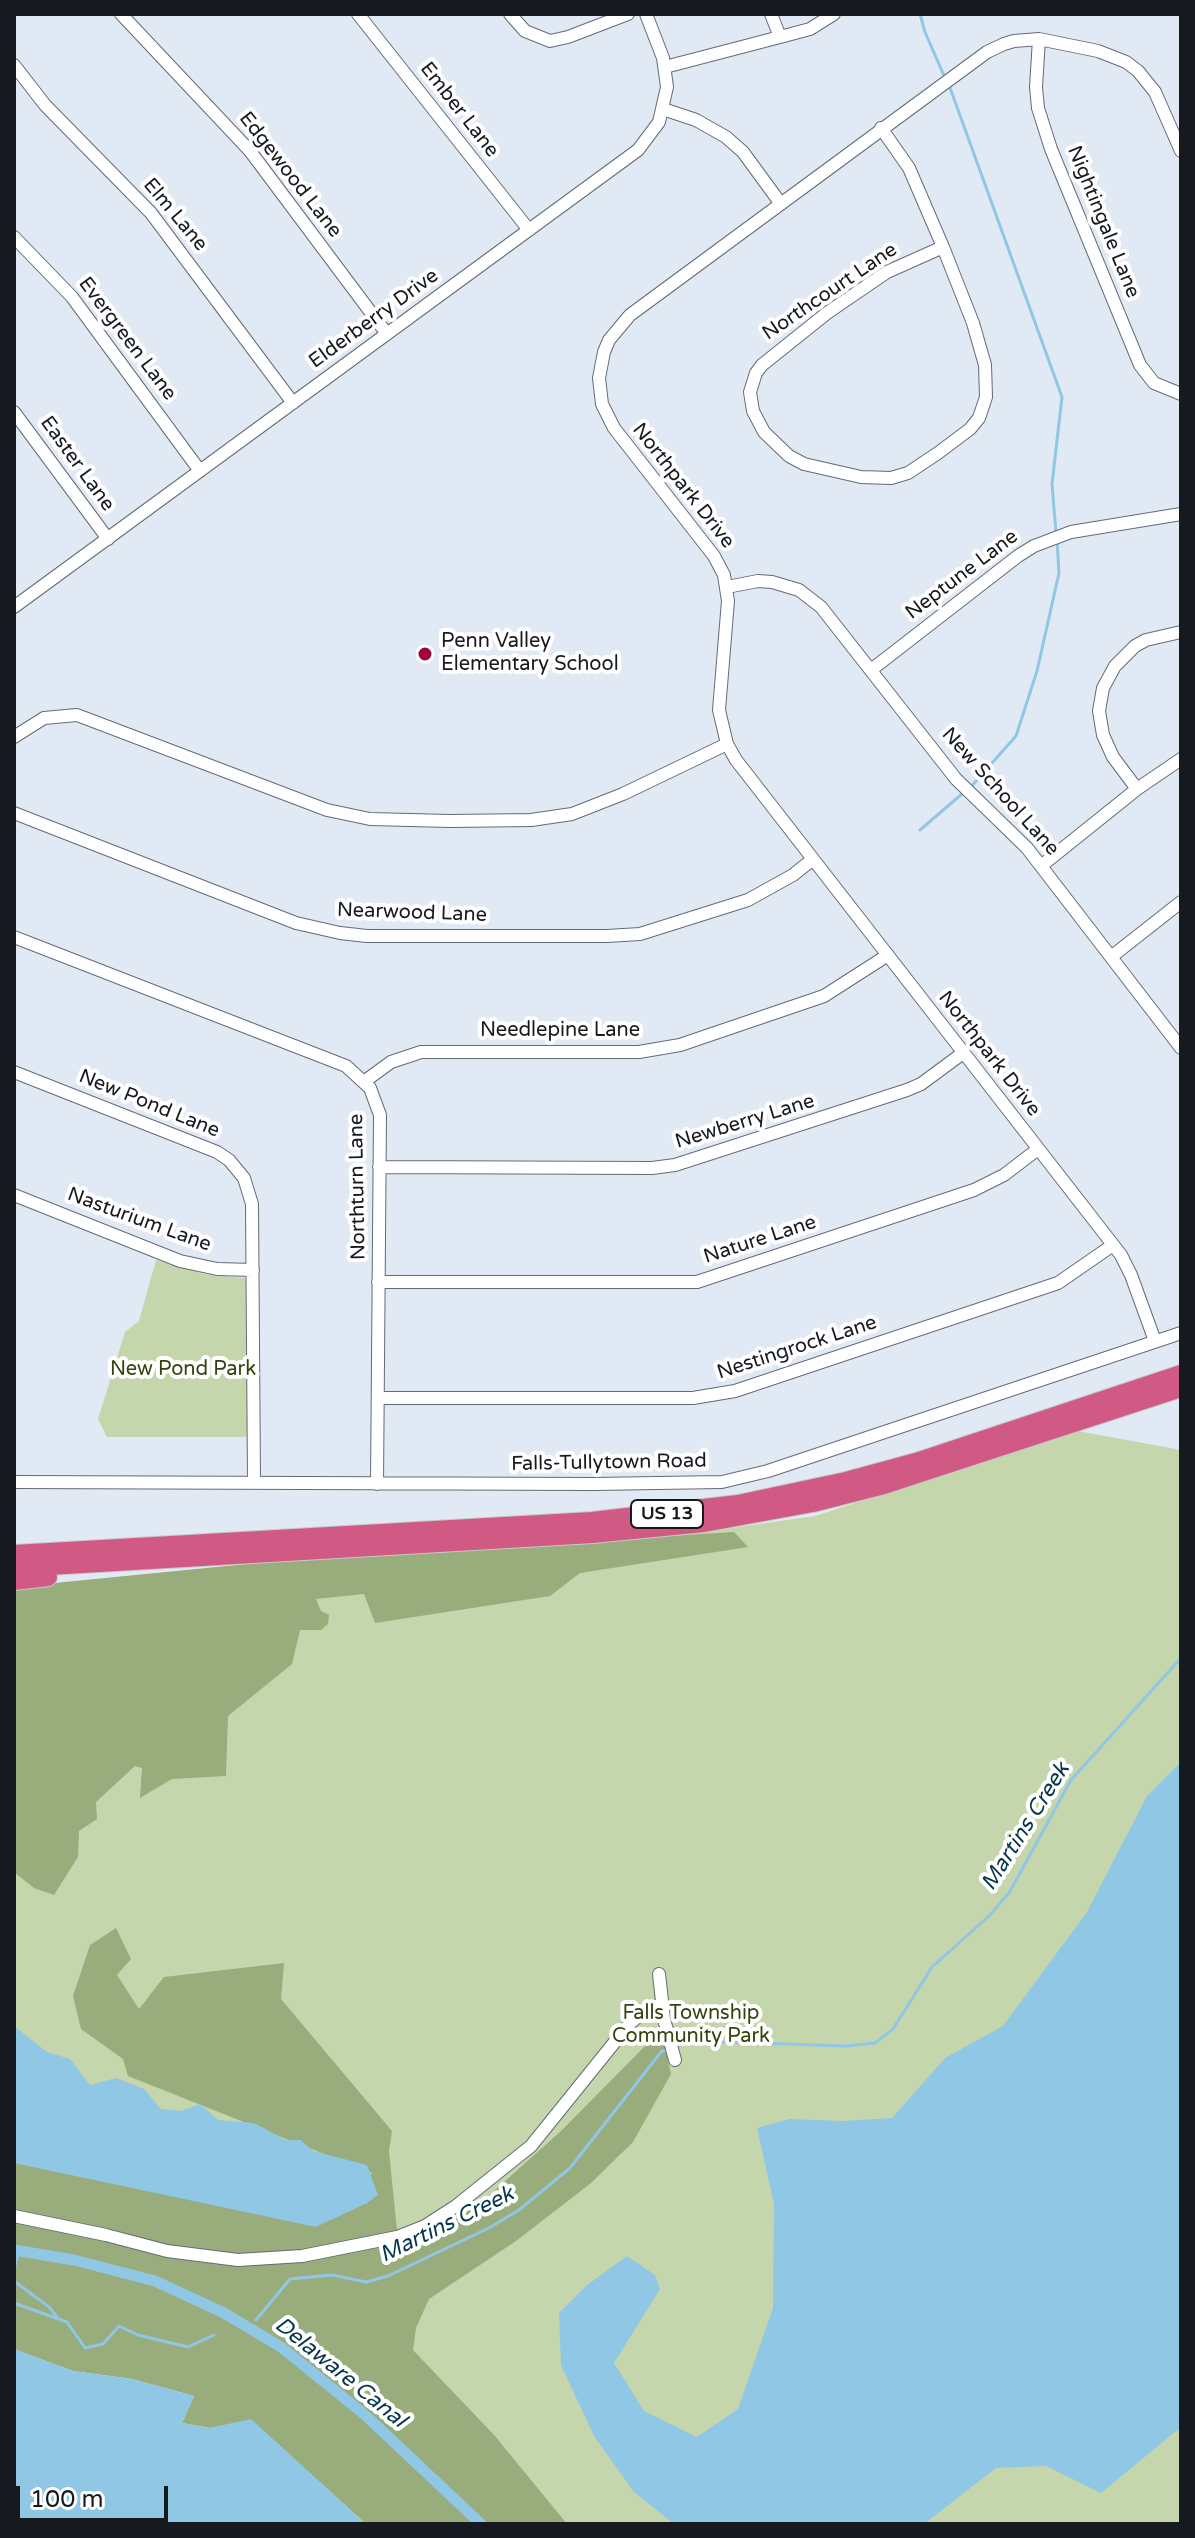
<!DOCTYPE html>
<style>
body{margin:0}
#map{position:relative;width:1195px;height:2538px;overflow:hidden;background:#e1eaf4;font-family:"Varela Round",sans-serif}
canvas{display:block}
.frame{position:absolute;inset:0;border:16px solid #16191d;pointer-events:none}
.scale{position:absolute;left:16px;top:2486px;width:152px;height:36px;box-sizing:border-box;border:4px solid #16191d;border-top:0;padding-left:10px;font-size:24px;line-height:28px;white-space:nowrap;color:#16191d;-webkit-text-stroke:6px #fff;paint-order:stroke}
</style>
<div id="map">
<canvas width="1195" height="2538"></canvas>
<div class="frame"></div>
<div class="scale">100 m</div>
</div>
<script>
const ctx = document.querySelector('canvas').getContext('2d');
ctx.lineJoin = 'round';
function fillPath(path, color) {
  ctx.fillStyle = color;
  ctx.fill(path, 'evenodd');
}
function toPath(rows) {
  const path = new Path2D();
  for (const r of rows) {
    path.moveTo(r[0], r[1]);
    for (let i = 2; i < r.length; i += 2) path.lineTo(r[i], r[i + 1]);
  }
  return path;
}
function strokePath(path, color, width, dash) {
  ctx.strokeStyle = color;
  ctx.lineWidth = width;
  ctx.lineCap = dash ? 'butt' : 'round';
  ctx.setLineDash(dash || []);
  ctx.stroke(path);
}
function label(font, color, halo, rows, align = 'center') {
  ctx.font = font + ' "Varela Round",sans-serif';
  ctx.lineWidth = 8;
  ctx.setLineDash([]);
  ctx.textBaseline = 'middle';
  ctx.strokeStyle = halo;
  ctx.fillStyle = color;
  for (const [text, x, y, turn = 0] of rows) {
    ctx.save();
    ctx.translate(x, y);
    ctx.rotate((+turn || 0) * Math.PI / 180);
    ctx.textAlign = isNaN(turn) ? turn : align;
    if (halo) ctx.strokeText(text, 0, 0);
    ctx.fillText(text, 0, 0);
    ctx.restore();
  }
}
fillPath(toPath([
 [156,1260,208,1275,245,1278,247,1283,247,1437,107,1437,98,1419,125,1332,139,1321],
 [1078,1431,1181,1450,1181,2524,461,2524,14,2266,14,1588,308,1558,675,1536,815,1516]
]), '#c5d6ad');
fillPath(toPath([
 [734,1532,748,1547,580,1573,550,1596,375,1623,364,1594,316,1599,321,1611,329,1615,328,1624,321,1630,300,1630,292,1664,228,1716,226,1776,172,1779,140,1798,142,1768,135,1766,96,1802,97,1819,79,1831,78,1857,54,1895,34,1888,14,1872,14,1587,308,1558],
 [116,1928,131,1959,117,1975,139,2009,164,1977,284,1963,281,1999,392,2131,389,2151,398,2241,475,2208,561,2131,661,2030,671,2074,633,2142,591,2183,516,2241,429,2299,416,2328,413,2350,495,2436,567,2524,366,2524,251,2420,210,2428,182,2423,194,2396,132,2379,73,2371,14,2349,14,2144,341,2205,372,2173,128,2076,123,2059,81,2029,73,1996,90,1945]
]), '#99ac7c');
fillPath(toPath([
 [1181,1762,1181,2427,1101,2493,1046,2466,996,2468,924,2524,674,2524,634,2492,594,2436,561,2365,559,2313,586,2286,627,2256,655,2275,660,2289,614,2363,644,2411,697,2437,738,2409,773,2308,774,2204,757,2128,789,2119,842,2121,892,2118,945,2058,1003,2026,1087,1912,1147,1796],
 [14,2026,47,2052,70,2059,90,2085,116,2078,144,2089,161,2109,181,2111,200,2104,218,2120,254,2123,286,2140,301,2140,313,2151,367,2165,378,2195,367,2203,316,2227,14,2163],
 [14,2349,73,2371,132,2379,194,2396,182,2423,210,2428,251,2419,366,2524,14,2524]
]), '#8fc7e4');
strokePath(toPath([
 [920,14,925,32,945,78],
 [949,85,1062,397,1052,484,1056,533],
 [969,789,1016,736,1037,671,1059,573,1057,540],
 [920,830,963,793],
 [676,2046,686,2043,722,2042,847,2046,875,2043,893,2029,932,1967,989,1916,1009,1893,1071,1780,1181,1658],
 [14,2269,19,2250],
 [14,2281,49,2307,57,2317],
 [14,2303,67,2322,85,2348,103,2344,119,2326,138,2335,188,2347,214,2335],
 [256,2320,290,2279,332,2275,366,2282,388,2276,489,2228,519,2210,570,2168,661,2052,669,2049]
]), '#8fc7e4', 3);
strokePath(toPath([
 [14,2250,74,2260,155,2281,224,2313,281,2347,364,2414,481,2524]
]), '#8fc7e4', 11);
const minor = toPath([
 [121,14,250,151,387,334],
 [358,14,529,230],
 [510,14,525,31,550,41,568,37,628,14],
 [771,14,780,37,810,29,834,14],
 [1039,39,1036,87,1038,108,1051,149,1140,365,1154,383,1181,394],
 [14,65,45,105,151,213,293,403],
 [665,67,780,37],
 [663,109,696,120,726,137,743,152,781,204],
 [881,128,909,168,943,247],
 [14,237,72,297,200,471],
 [943,247,973,323,985,365,986,397,979,418,970,429,938,453,908,473,891,478,861,477,804,464,789,456,764,432,753,411,750,392,756,373,762,365,827,313,887,272,943,247],
 [14,412,108,539],
 [727,587,758,581,772,582,799,590,821,607,956,779,1027,848,1181,1048],
 [14,607,638,150,659,122,667,87,663,58,646,14],
 [871,670,1018,556,1034,546,1071,532,1181,514],
 [14,737,44,718,77,715,327,810,370,819,450,821,531,820,572,814,623,794,727,744],
 [1137,789,1113,757,1103,735,1099,711,1103,688,1115,666,1135,646,1146,640,1181,632],
 [14,813,296,923,340,933,367,936,607,936,640,934,748,900,793,875,813,859],
 [1041,866,1137,789,1181,759],
 [14,937,346,1066,370,1088,380,1115,377,1484],
 [1111,957,1181,902],
 [14,1072,217,1152,229,1160,244,1178,252,1204,254,1482],
 [365,1081,391,1062,421,1052,639,1052,680,1045,824,996,888,955],
 [379,1167,652,1168,675,1165,907,1090,921,1084,963,1053],
 [14,1195,180,1261,217,1269,253,1270],
 [378,1282,697,1282,974,1190,1004,1175,1038,1149],
 [1155,1341,1131,1275,1121,1255,736,760,727,744,719,710,728,601,724,575,714,556,614,428,602,404,599,378,604,352,609,340,630,315,987,52,1004,44,1014,41,1039,39,1098,51,1126,62,1138,71,1155,92,1181,151],
 [378,1398,693,1398,735,1391,1058,1283,1113,1245],
 [14,1482,593,1484,722,1482,768,1471,1181,1333],
 [659,1974,664,2019,675,2060],
 [14,2216,106,2235,167,2251,238,2260,302,2256,397,2237,425,2226,456,2206,531,2146,630,2023,645,2011,661,2004]
]);
const highway = toPath([
 [14,1554,592,1521,738,1504,846,1481,916,1462,1181,1374],
 [14,1568,593,1534,704,1523,813,1503,884,1485,1181,1388],
 [14,1581,48,1577]
]);
strokePath(minor, '#646b74', 14);
strokePath(highway, '#c7c8c9', 20);
strokePath(minor, '#fff', 12);
strokePath(highway, '#d15a84', 18);
for (const [x, y, r, color] of [
 [425,654,8,"#a00242"]
]) {
  const dot = new Path2D();
  dot.arc(x, y, r, 0, 2 * Math.PI);
  ctx.fillStyle = color;
  ctx.fill(dot);
  strokePath(dot, '#fff', 3);
}
for (const [x, y, w] of [
 [667,1514,72]
]) {
  const box = new Path2D();
  box.roundRect(x - w / 2, y - 14, w, 28, 6);
  ctx.fillStyle = '#fff';
  ctx.fill(box);
  strokePath(box, '#16191d', 2);
}
label('bold 18px', '#16191d', null, [
 ["US 13",667,1514]
]);
label('20px', '#16191d', '#fff', [
 ["Ember Lane",459,110,52],
 ["Edgewood Lane",290,175,52],
 ["Elm Lane",175,215,50],
 ["Nightingale Lane",1103,222,68],
 ["Northcourt Lane",830,292,-34],
 ["Elderberry Drive",374,319,-36],
 ["Evergreen Lane",127,339,53],
 ["Easter Lane",77,464,54],
 ["Northpark Drive",683,486,52],
 ["Neptune Lane",962,575,-37],
 ["New School Lane",1000,792,48],
 ["Nearwood Lane",412,913,2],
 ["Needlepine Lane",560,1031],
 ["Northpark Drive",989,1054,52],
 ["New Pond Lane",149,1104,22],
 ["Newberry Lane",745,1122,-17],
 ["Northturn Lane",358,1187,-91],
 ["Nasturium Lane",139,1220,20],
 ["Nature Lane",760,1240,-18],
 ["Nestingrock Lane",797,1348,-18],
 ["Falls-Tullytown Road",609,1463,-1]
]);
label('20px', '#16191d', '#fff', [
 ["Penn Valley",441,642],
 ["Elementary School",441,665]
], 'left');
label('20px', '#32430c', '#fff', [
 ["New Pond Park",183,1370],
 ["Falls Township",691,2014],
 ["Community Park",691,2037]
]);
label('italic 22px', '#05364b', '#fff', [
 ["Martins Creek",1026,1827,-58],
 ["Martins Creek",447,2225,-26],
 ["Delaware Canal",340,2373,39]
]);
</script>
